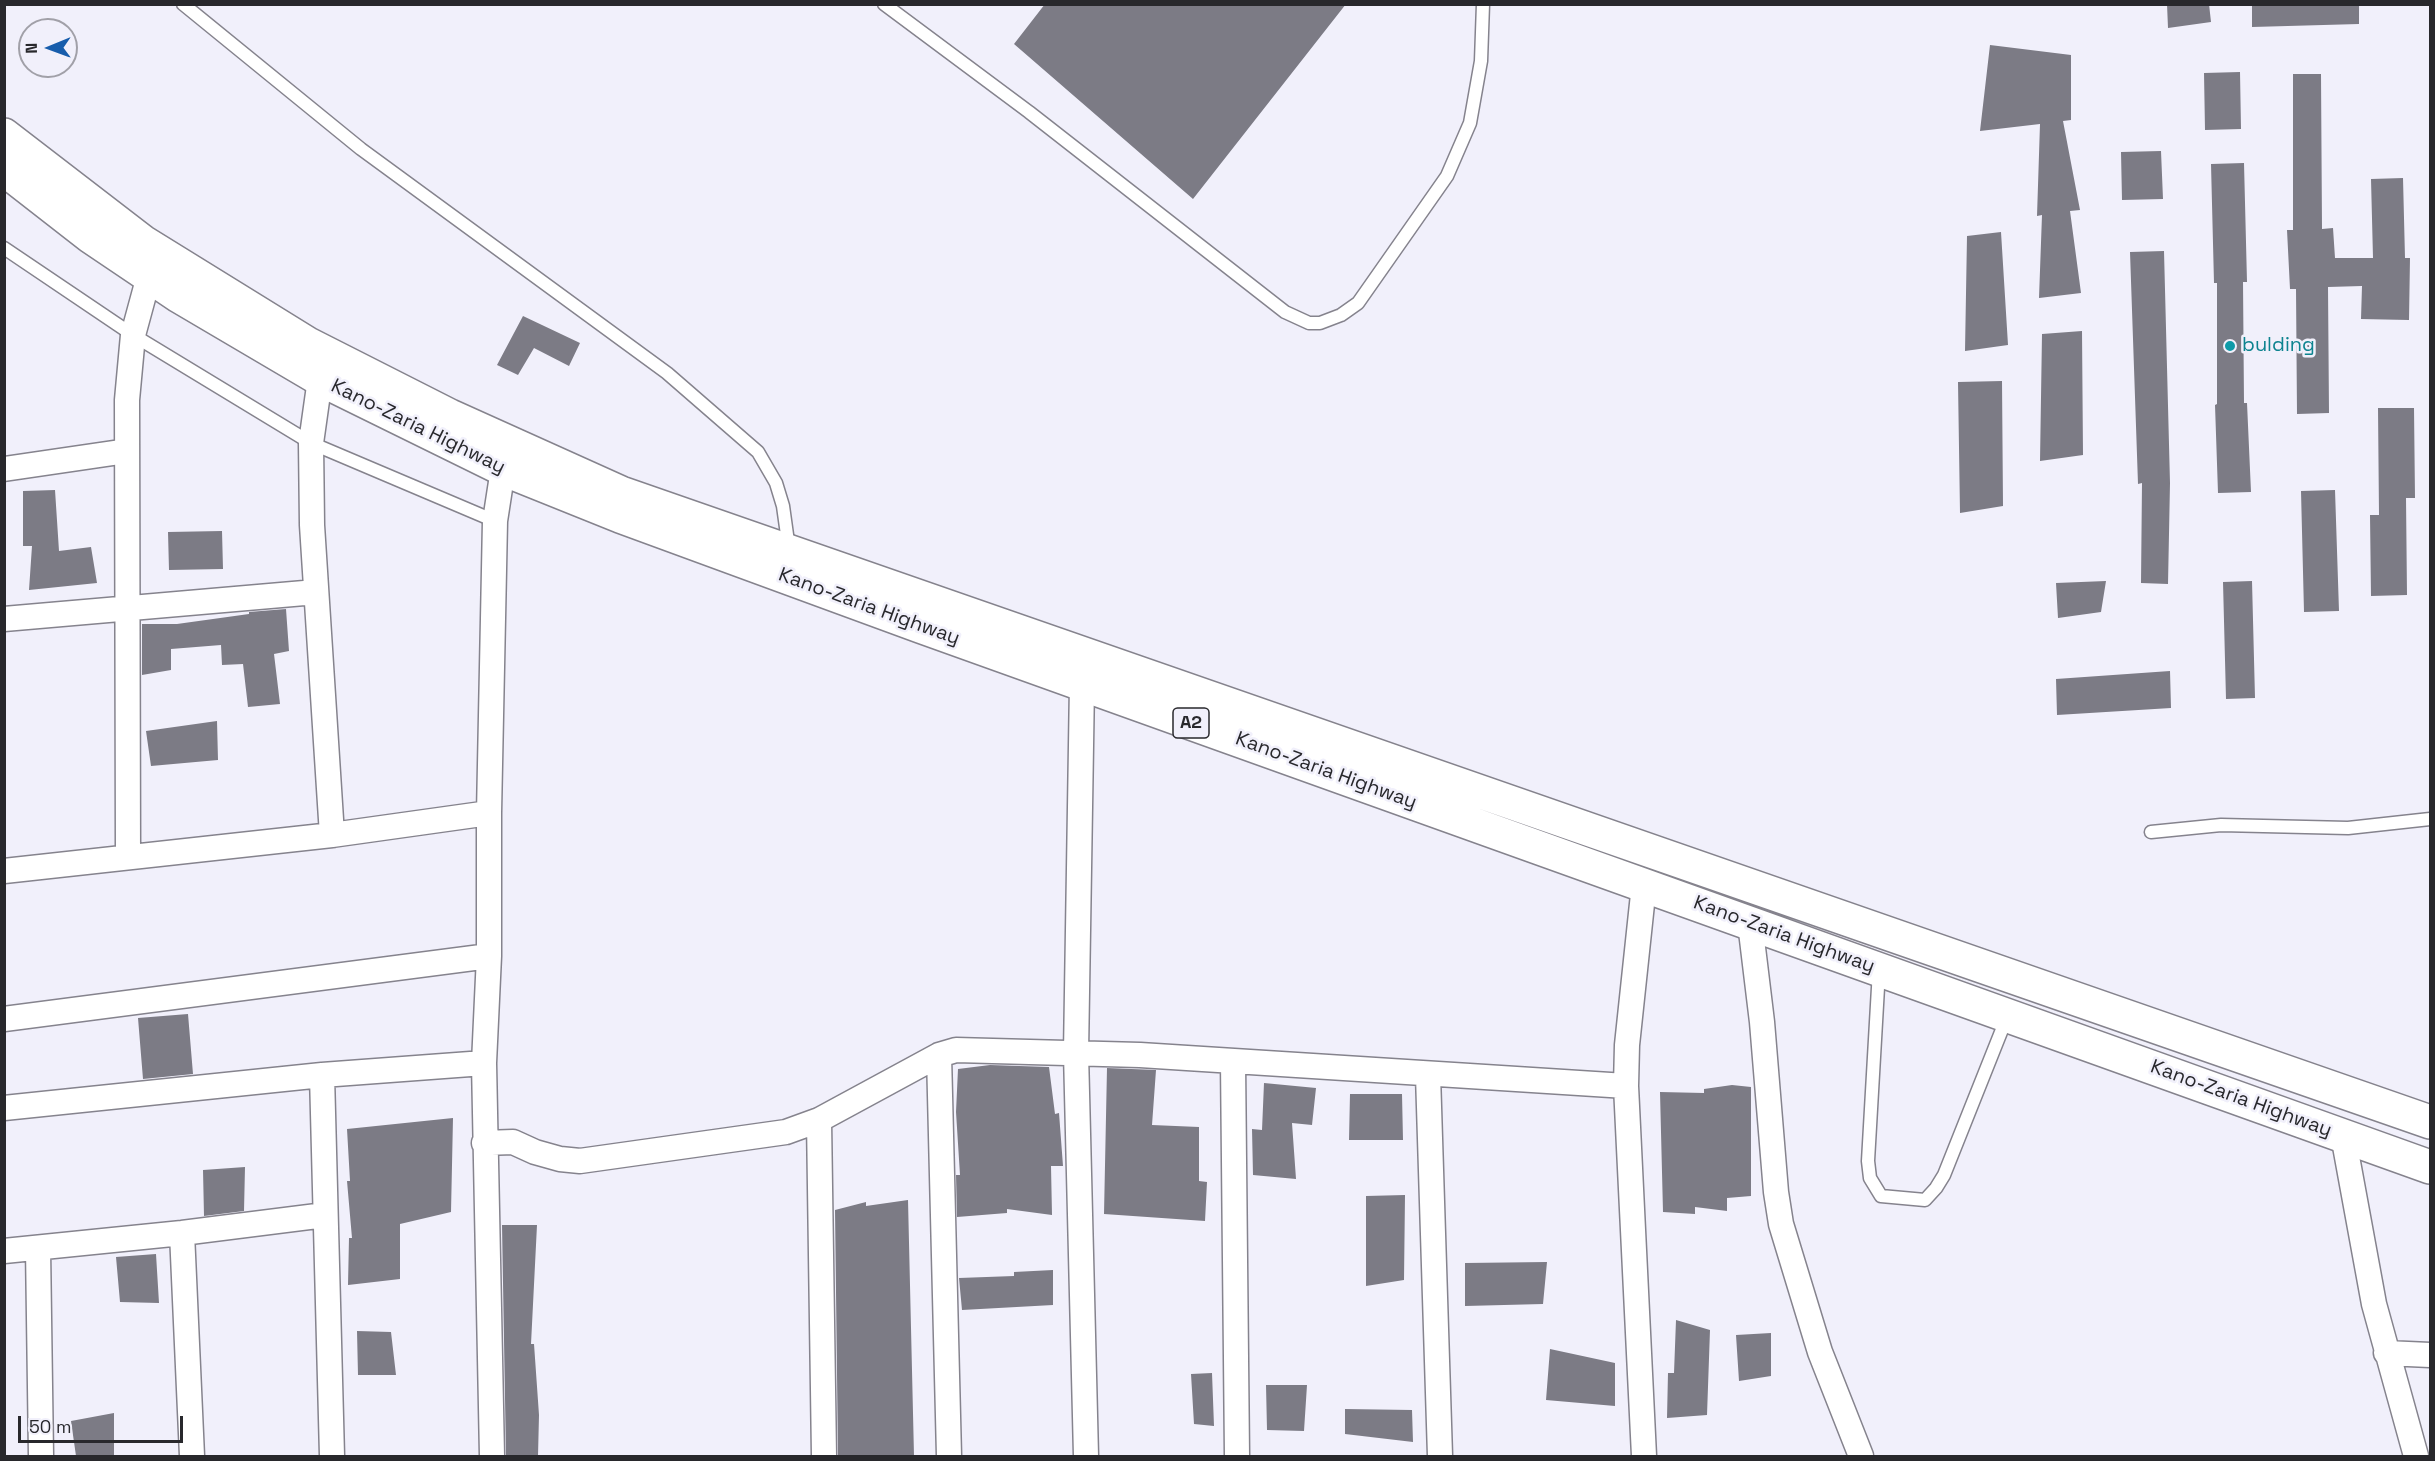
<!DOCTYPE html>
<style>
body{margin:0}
#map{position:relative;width:2435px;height:1461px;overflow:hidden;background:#f1f0fb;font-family:"Space Grotesk",sans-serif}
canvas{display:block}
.frame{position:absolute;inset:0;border:6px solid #28282c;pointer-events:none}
.north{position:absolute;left:18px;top:18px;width:60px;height:60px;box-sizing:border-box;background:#f1f0fb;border:2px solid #a1a0a8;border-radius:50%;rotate:269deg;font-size:16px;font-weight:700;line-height:24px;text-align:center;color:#28282c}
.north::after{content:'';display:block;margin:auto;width:21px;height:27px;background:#175dac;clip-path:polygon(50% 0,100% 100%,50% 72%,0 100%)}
.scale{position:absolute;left:18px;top:1416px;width:165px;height:27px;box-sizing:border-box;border:3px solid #28282c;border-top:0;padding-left:8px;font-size:18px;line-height:21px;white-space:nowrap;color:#28282c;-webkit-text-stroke:4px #f1f0fb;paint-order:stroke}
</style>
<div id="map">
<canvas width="2435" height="1461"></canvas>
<div class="frame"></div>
<div class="north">N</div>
<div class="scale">50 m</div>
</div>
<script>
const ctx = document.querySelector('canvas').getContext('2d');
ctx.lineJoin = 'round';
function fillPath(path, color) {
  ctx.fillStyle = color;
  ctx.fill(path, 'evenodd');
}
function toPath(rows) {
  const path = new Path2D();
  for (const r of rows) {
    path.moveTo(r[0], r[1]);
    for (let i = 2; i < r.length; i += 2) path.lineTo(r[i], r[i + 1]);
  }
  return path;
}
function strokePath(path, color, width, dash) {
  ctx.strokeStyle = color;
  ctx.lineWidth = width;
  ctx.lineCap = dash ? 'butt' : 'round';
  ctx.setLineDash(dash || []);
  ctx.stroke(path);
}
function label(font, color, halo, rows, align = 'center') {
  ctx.font = font + ' "Space Grotesk",sans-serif';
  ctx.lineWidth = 5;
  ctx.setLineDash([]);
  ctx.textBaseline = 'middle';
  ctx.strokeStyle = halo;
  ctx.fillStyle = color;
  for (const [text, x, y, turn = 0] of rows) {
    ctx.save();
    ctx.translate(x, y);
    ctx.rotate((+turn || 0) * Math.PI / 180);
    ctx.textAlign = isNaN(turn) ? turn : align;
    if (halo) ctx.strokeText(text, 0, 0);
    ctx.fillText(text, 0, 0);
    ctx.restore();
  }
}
fillPath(toPath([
 [1045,4,1346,4,1193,199,1014,44],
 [2167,4,2209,4,2211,22,2168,28],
 [2252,4,2359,4,2359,24,2252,27],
 [1990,45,2071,55,2071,120,2063,121,2080,210,2070,211,2081,293,2039,298,2042,215,2037,216,2040,124,1980,131],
 [2240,72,2241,129,2205,130,2204,73],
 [2293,74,2321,74,2322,229,2333,228,2335,258,2373,258,2371,179,2403,178,2405,258,2410,258,2409,320,2361,319,2362,286,2328,287,2329,413,2297,414,2296,289,2290,289,2287,230,2293,230],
 [2161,151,2163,199,2122,200,2121,152],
 [2244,163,2247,282,2243,282,2244,403,2247,403,2251,492,2218,493,2215,405,2217,404,2217,283,2214,283,2211,164],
 [2001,232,2008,345,1965,351,1967,236],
 [2164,251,2170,483,2168,584,2141,583,2142,483,2138,484,2130,252],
 [523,316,580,343,569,366,534,348,518,375,497,365],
 [2082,331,2083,455,2040,461,2042,334],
 [2002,381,2003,506,1960,513,1958,382],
 [2378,408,2414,408,2415,498,2406,498,2407,595,2371,596,2370,515,2379,515],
 [55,490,59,551,91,547,97,583,29,590,32,546,23,546,23,491],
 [2335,490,2339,611,2304,612,2301,491],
 [222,531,223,569,169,570,168,532],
 [2106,581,2101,612,2058,618,2056,583],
 [2252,581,2255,698,2226,699,2223,582],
 [286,609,289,651,274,654,280,704,248,707,243,664,222,665,221,645,171,649,171,670,142,675,142,624,177,624,249,614,249,612],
 [2170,671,2171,708,2057,715,2056,679],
 [217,721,218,760,151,766,146,731],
 [188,1014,193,1074,143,1079,138,1018],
 [990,1065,1049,1067,1055,1114,1059,1113,1063,1166,1051,1166,1052,1215,1007,1209,1007,1213,957,1217,956,1175,960,1175,956,1112,958,1069],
 [1107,1068,1156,1070,1152,1125,1199,1127,1199,1181,1207,1182,1205,1221,1104,1214],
 [1264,1083,1316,1088,1312,1125,1292,1123,1296,1179,1253,1175,1252,1129,1262,1130],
 [1732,1085,1751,1087,1751,1196,1727,1198,1727,1211,1695,1207,1695,1214,1663,1212,1660,1092,1704,1093,1704,1089],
 [1350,1094,1402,1094,1403,1140,1349,1140],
 [453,1118,451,1212,400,1224,400,1279,348,1285,349,1238,352,1238,347,1181,350,1181,347,1129],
 [245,1167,244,1211,204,1216,203,1170],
 [1405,1195,1404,1280,1366,1286,1366,1196],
 [908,1200,914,1456,838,1456,835,1210,866,1202,866,1206],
 [502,1225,537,1225,531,1344,534,1344,539,1415,538,1456,506,1456],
 [156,1254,159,1303,120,1302,116,1257],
 [1547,1262,1543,1304,1465,1306,1465,1263],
 [1053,1270,1053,1305,962,1310,959,1278,1014,1276,1014,1272],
 [1676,1320,1710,1330,1707,1415,1667,1418,1668,1373,1674,1373],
 [357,1331,391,1332,396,1375,358,1375],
 [1771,1333,1771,1376,1739,1381,1736,1335],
 [1550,1349,1615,1363,1615,1406,1546,1400],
 [1212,1373,1214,1426,1194,1424,1191,1374],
 [1266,1385,1307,1385,1304,1431,1267,1430],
 [1345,1409,1412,1410,1413,1442,1345,1434],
 [114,1413,114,1456,76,1456,71,1421]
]), '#7c7b85');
const service = toPath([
 [183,4,361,149,667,373,758,452,776,483,783,506,789,549],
 [884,4,1029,112,1285,312,1309,323,1320,323,1341,315,1358,303,1447,176,1470,123,1481,61,1483,4],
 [4,248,133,335,311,443,495,521],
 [2151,832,2221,825,2348,828,2430,819],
 [1879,970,1868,1161,1870,1178,1881,1196,1925,1200,1936,1188,1944,1175,2007,1017]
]);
const minor = toPath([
 [320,379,311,443,312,525,332,835],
 [4,469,127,451],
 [4,619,316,592],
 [1082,684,1076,1053,1086,1456],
 [128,856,127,400,133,335,149,276],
 [4,871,332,835,489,813],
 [1750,923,1762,1022,1776,1192,1781,1224,1820,1352,1861,1456],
 [4,1019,489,956],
 [939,1055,949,1456],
 [1233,1062,1237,1456],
 [322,1075,332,1456],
 [1428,1075,1440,1456],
 [4,1108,322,1075,484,1063],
 [819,1120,824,1456],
 [2343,1135,2374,1304,2416,1456],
 [484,1143,513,1142,535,1152,560,1159,580,1161,786,1132,819,1120,939,1055,956,1050,1140,1055,1626,1086],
 [182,1233,192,1456],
 [38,1248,41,1456],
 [4,1251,182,1233,325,1215],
 [2386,1353,2430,1355],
 [492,1456,484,1063,489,956,489,813,495,521,503,469],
 [1644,1456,1626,1086,1627,1045,1644,885]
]);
const trunk = toPath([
 [4,135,143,242,308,344,450,416,621,493,2430,1122],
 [4,169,90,236,179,296,320,379,503,469,620,516,920,626,2430,1167]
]);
strokePath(service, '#85838d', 15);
strokePath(minor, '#85838d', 27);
strokePath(trunk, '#85838d', 36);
strokePath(service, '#fff', 12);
strokePath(minor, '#fff', 24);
strokePath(trunk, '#fff', 33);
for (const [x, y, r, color] of [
 [2230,346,6,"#0f9aa8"]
]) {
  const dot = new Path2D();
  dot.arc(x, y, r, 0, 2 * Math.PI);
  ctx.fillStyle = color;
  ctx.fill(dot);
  strokePath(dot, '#f1f0fb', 2);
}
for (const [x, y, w] of [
 [1191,723,36]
]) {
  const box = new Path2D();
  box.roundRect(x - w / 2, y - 15, w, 30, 4.5);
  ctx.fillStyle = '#f1f0fb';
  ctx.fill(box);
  strokePath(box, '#28282c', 1.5);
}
label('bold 18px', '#28282c', null, [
 ["A2",1191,723]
]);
label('20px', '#0d838f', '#f1f0fb', [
 ["bulding",2242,346]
], 'left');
label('20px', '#28282c', '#f1f0fb', [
 ["Kano-Zaria Highway",418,427,26],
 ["Kano-Zaria Highway",869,607,20],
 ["Kano-Zaria Highway",1326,771,20],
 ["Kano-Zaria Highway",1784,935,20],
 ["Kano-Zaria Highway",2241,1099,20]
]);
</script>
